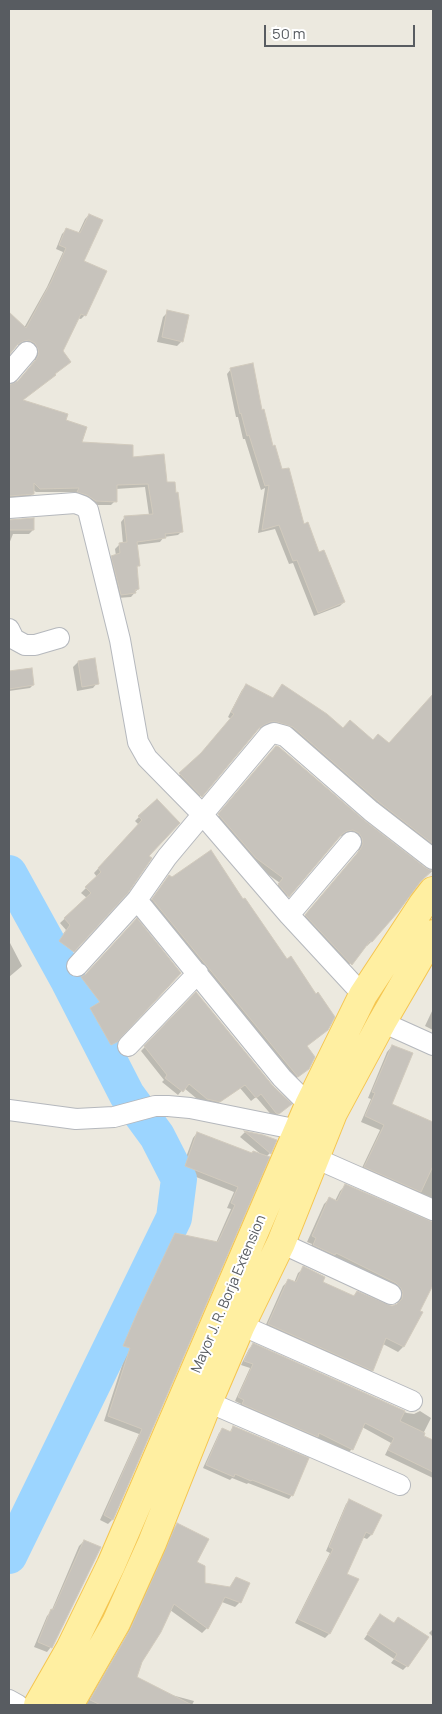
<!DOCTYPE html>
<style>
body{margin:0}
#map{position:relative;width:442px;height:1714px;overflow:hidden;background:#ece9df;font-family:Manrope,sans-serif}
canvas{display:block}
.frame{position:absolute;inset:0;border:10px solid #585c61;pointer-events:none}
.scale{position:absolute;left:264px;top:25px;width:151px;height:22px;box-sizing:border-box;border:2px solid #585c61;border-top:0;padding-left:6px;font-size:15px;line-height:18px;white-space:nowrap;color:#585c61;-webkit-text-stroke:4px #fff;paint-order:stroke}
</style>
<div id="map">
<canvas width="442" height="1714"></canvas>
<div class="frame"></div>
<div class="scale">50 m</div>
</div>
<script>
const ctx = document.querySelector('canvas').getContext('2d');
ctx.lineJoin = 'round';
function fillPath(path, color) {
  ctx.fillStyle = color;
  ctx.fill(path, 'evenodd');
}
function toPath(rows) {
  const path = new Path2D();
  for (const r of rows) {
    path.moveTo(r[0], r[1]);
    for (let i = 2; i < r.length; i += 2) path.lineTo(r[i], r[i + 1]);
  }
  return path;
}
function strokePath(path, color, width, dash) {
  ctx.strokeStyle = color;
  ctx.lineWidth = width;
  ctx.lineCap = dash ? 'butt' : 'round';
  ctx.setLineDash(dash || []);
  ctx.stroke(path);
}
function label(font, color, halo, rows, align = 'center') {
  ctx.font = font + ' Manrope,sans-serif';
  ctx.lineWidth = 4;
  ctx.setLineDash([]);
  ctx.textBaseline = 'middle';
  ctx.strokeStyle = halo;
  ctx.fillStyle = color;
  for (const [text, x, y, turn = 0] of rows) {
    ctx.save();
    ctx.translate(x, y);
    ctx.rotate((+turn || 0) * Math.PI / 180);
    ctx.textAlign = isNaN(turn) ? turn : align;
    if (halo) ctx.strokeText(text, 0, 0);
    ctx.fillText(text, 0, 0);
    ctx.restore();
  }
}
fillPath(toPath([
 [89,215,83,262,85,315,81,319,77,318,22,401,64,421,80,443,131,459,166,484,182,531,178,535,164,537,160,542,136,545,139,565,136,568,138,589,131,597,117,598,108,561,116,556,115,549,119,545,123,544,121,522,125,517,149,515,145,487,116,489,115,501,111,505,91,505,74,496,76,492,36,492,33,490,33,494,28,498,9,499,9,386,17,383,35,360,35,353,24,344,17,345,9,354,9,319,11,316,24,328,47,287,63,252,56,249,62,234,66,230,78,234,85,219],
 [168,312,182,341,177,346,157,342,163,317],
 [231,369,261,411,272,448,304,525,344,602,340,606,314,616,293,563,289,564,275,529,258,533,265,488,261,490,245,439,243,439,238,417,236,417,227,374],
 [33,519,33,530,29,534,13,534,9,544,9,520],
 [78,662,97,683,93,688,77,691,73,667],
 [31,669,33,685,30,688,9,691,9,672],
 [247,685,272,699,282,686,343,729,372,742,389,744,427,703,433,709,433,852,272,726,264,726,255,731,196,801,175,779,198,757,231,719,228,717,242,690],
 [271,752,419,881,371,942,367,946,366,945,346,968,301,920,356,856,359,849,358,842,348,834,338,837,284,900,274,889,280,883,252,863,215,820],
 [156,800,73,951,68,956,55,946,66,930,60,923,87,898,81,893,97,877,94,873,139,825,135,821],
 [169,876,327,1030,306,1046,303,1073,293,1081,148,904],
 [136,920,116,1041,107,1048,87,1013,97,1006,78,982],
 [9,941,22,966,9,977],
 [196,994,286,1108,274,1118,256,1097,251,1101,240,1088,214,1106,202,1103,184,1088,178,1095,162,1082,164,1080,141,1051],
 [433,1009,433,1030,425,1026],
 [392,1046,390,1105,433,1123,433,1205,360,1172,380,1130,361,1122,371,1099,368,1098,387,1052],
 [245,1132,262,1136,270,1153,266,1157,268,1158,112,1520,108,1524,100,1520,139,1434,104,1421,126,1353,120,1350,134,1317,171,1239,176,1234,216,1243,231,1209,227,1208,234,1192,181,1171,193,1138,197,1133,251,1154,263,1156,240,1137],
 [345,1186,428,1222,433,1223,433,1278,418,1312,421,1313,403,1347,398,1352,383,1344,372,1370,367,1375,264,1329,283,1286,289,1280,294,1283,298,1273,304,1268,321,1282,352,1297,357,1293,392,1307,397,1305,398,1298,309,1250,312,1244,307,1242,324,1204,329,1199,335,1201,340,1191],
 [253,1345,407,1413,414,1414,420,1411,431,1418,422,1436,433,1442,433,1478,385,1455,391,1443,362,1427,352,1449,348,1453,315,1437,313,1440,239,1408,241,1404,235,1401,250,1368,241,1365,249,1349],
 [233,1427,292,1495,289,1499,248,1483,247,1484,232,1478,230,1480,203,1468,219,1433,222,1430,229,1433],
 [350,1500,380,1516,371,1535,367,1539,362,1537,345,1575,329,1634,325,1638,295,1623,330,1553,326,1551,346,1504],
 [177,1525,204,1584,229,1588,236,1578,240,1602,235,1607,222,1602,207,1628,202,1633,170,1610,141,1661,136,1678,168,1694,194,1701,192,1705,86,1705,126,1636,172,1530],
 [84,1541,51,1647,47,1652,34,1647,47,1616,51,1612,79,1546],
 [380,1616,407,1666,403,1670,391,1663,394,1659,364,1639],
 [433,1629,433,1637,429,1633]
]), '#0003');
strokePath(toPath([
 [9,873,68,980,127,1095,157,1136,179,1179,174,1218,9,1556]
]), '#9cd5ff', 36);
const building = toPath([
 [89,214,103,220,84,261,107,271,86,316,81,314,63,351,71,362,55,374,56,375,23,400,68,414,66,420,87,427,82,442,133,445,133,457,164,454,167,482,175,482,176,493,178,492,183,532,165,534,166,538,137,542,140,566,137,566,139,589,135,590,136,593,121,595,111,556,120,553,119,543,127,542,124,516,153,514,148,484,117,485,117,502,96,501,87,495,77,492,79,488,40,489,34,483,34,494,9,496,9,385,18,381,36,360,39,354,38,349,35,343,29,340,24,341,18,344,9,355,9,312,26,328,51,282,66,248,59,245,66,228,80,233,89,214],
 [167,310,189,315,183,342,162,337,167,310],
 [253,363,262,410,264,409,273,446,275,445,282,469,289,468,304,524,308,522,319,552,324,550,345,602,318,613,297,560,293,561,279,525,262,530,269,485,265,486,249,435,247,436,241,413,240,414,230,368,253,363],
 [34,518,34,530,9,530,9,520,34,518],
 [95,658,99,684,82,687,78,661,95,658],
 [32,668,34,685,9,689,9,671,32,668],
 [246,684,273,698,282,684,327,714,343,728,350,720,373,740,378,734,389,743,433,694,433,844,379,802,293,727,277,722,270,722,260,727,202,797,179,773,201,753,234,714,231,712,246,684],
 [276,746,279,747,364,820,426,868,432,871,421,881,398,912,372,942,370,941,352,965,305,915,360,850,363,844,362,838,359,833,353,830,347,831,342,834,289,897,278,884,283,878,256,858,218,814,276,746],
 [157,799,180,823,149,856,152,858,128,893,74,952,59,941,70,925,64,918,91,893,85,887,101,872,98,868,142,820,138,816,157,799],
 [211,850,243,899,245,898,287,959,291,956,316,994,318,992,335,1017,328,1030,307,1046,315,1057,309,1069,298,1077,152,899,169,875,172,877,211,850],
 [137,918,181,973,117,1042,111,1045,90,1008,100,1002,81,977,86,974,137,918],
 [196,992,273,1086,292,1104,279,1114,276,1113,261,1094,256,1098,245,1085,220,1102,207,1099,189,1084,183,1092,165,1078,167,1075,144,1046,196,992],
 [392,1045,413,1053,392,1104,433,1122,433,1166,421,1192,364,1167,384,1125,365,1116,375,1093,372,1092,392,1045],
 [244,1131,263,1135,277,1140,271,1154,244,1131],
 [197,1132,252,1153,253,1151,270,1157,113,1520,104,1515,142,1429,108,1416,130,1348,123,1346,138,1311,175,1233,218,1242,235,1205,231,1203,238,1187,185,1166,197,1132],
 [345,1184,433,1222,433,1285,420,1311,423,1312,404,1347,386,1338,373,1371,268,1324,288,1279,296,1282,303,1266,325,1277,323,1282,354,1296,357,1291,392,1306,397,1304,402,1299,403,1292,400,1287,396,1283,336,1253,335,1255,313,1245,316,1238,312,1236,329,1197,337,1201,345,1184],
 [253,1343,405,1411,400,1421,425,1433,424,1436,433,1440,433,1472,388,1450,394,1438,365,1423,353,1450,319,1433,318,1437,242,1404,244,1400,238,1397,253,1364,244,1361,253,1343],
 [233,1426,309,1458,293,1496,252,1480,251,1481,235,1474,234,1477,206,1465,222,1428,231,1432,233,1426],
 [349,1499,382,1515,372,1535,366,1532,347,1574,359,1579,330,1634,298,1619,333,1549,329,1547,349,1499],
 [177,1523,209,1539,197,1562,205,1566,205,1583,230,1587,236,1577,250,1583,241,1603,225,1597,208,1629,174,1604,161,1632,142,1662,137,1677,192,1705,101,1705,90,1700,130,1630,177,1523],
 [84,1540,101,1547,52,1648,38,1642,51,1609,53,1610,84,1540],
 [380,1614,394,1623,398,1617,429,1637,408,1667,394,1659,397,1654,367,1634,380,1614]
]);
fillPath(building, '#c7c3bc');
strokePath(building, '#d1cabd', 1);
const street = toPath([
 [9,373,27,352],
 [9,508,75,503,83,506,88,510,120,640,138,742,147,758,202,814,289,915,363,995],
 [9,629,14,639,25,645,35,645,59,638],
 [137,900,282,1078,309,1105,319,1109],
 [289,915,351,842],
 [77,966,137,900,167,857,269,735,274,733,285,736,371,811,433,859],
 [382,1022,433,1045],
 [128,1046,198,973],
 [9,1110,76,1119,114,1117,155,1106,168,1106,190,1108,299,1130,310,1131],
 [315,1158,433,1210],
 [281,1243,391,1294],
 [241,1325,412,1401],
 [208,1402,400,1485],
 [9,1700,18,1705]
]);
const primary = toPath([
 [38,1705,70,1649,111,1565,309,1105,363,995,423,904,433,891],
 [69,1705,116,1623,152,1543,208,1402,241,1325,281,1243,333,1113,382,1022,433,934]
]);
strokePath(street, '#b5b8bd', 22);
strokePath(primary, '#f5c54f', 30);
strokePath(street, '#fff', 20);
strokePath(primary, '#ffefa1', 28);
label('14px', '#585c61', '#fff', [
 ["Mayor J. R. Borja Extension",229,1294,-67]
]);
</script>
